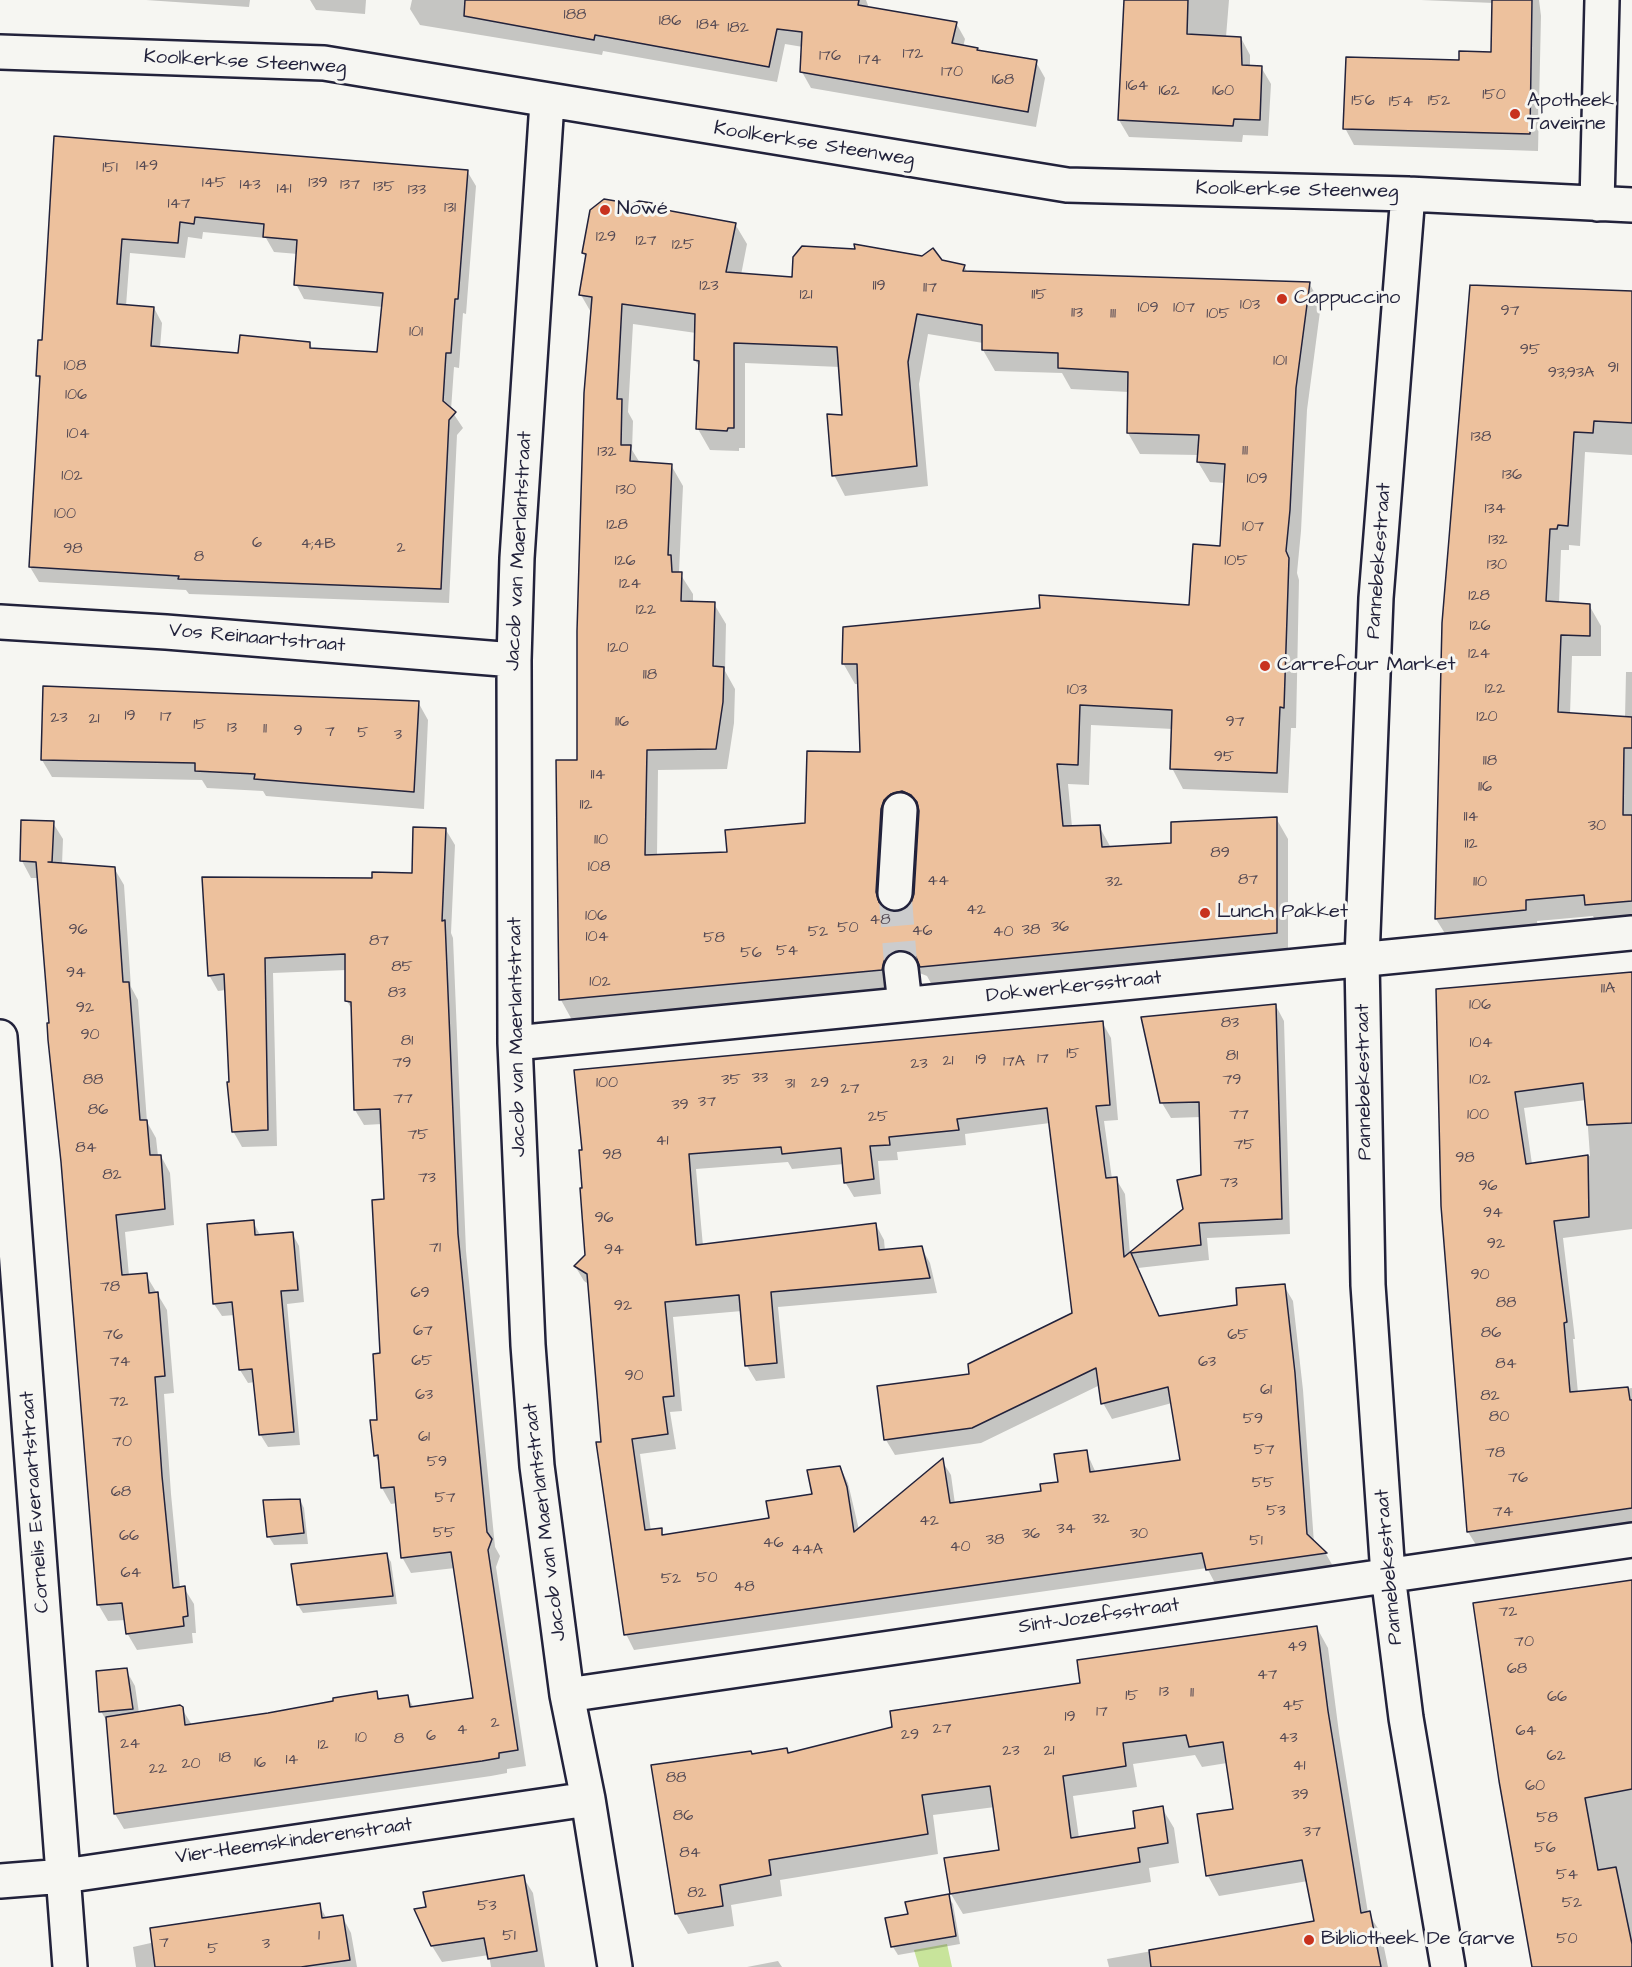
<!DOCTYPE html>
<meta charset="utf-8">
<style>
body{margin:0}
canvas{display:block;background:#f6f6f2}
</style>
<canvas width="1632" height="1967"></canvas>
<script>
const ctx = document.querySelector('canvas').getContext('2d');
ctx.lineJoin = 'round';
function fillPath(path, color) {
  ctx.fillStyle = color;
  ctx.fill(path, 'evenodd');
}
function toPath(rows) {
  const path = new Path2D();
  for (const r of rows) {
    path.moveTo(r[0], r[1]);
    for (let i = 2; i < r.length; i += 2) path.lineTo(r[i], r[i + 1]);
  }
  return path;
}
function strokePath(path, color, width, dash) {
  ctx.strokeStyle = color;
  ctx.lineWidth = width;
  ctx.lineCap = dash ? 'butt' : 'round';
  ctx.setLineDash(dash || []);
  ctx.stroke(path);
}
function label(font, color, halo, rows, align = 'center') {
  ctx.font = font + ' "Architects Daughter",sans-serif';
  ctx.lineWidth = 6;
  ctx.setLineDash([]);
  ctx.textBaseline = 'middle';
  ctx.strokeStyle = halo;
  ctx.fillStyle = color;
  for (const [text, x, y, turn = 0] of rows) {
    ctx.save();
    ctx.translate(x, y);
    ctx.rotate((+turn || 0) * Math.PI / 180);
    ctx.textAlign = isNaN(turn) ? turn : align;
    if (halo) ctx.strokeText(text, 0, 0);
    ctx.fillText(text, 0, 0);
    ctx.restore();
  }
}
fillPath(toPath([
 [947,1944,952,1967,919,1967,914,1950]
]), '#c8e49b');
fillPath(toPath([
 [146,0,250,0,249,7],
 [310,0,366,0,365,14,316,10],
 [412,0,866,0,869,8,956,23,965,39,963,47,978,52,1036,62,1045,78,1036,127,811,88,802,72,803,47,785,44,777,82,603,51,602,55,420,25,410,9],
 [1126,0,1229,0,1226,37,1241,38,1250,55,1250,67,1261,67,1271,84,1268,136,1243,135,1242,142,1129,137,1119,120],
 [1421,0,1539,0,1541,16,1538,151,1354,145,1345,128,1460,61,1493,54,1494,3],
 [55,138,467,171,476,186,466,314,463,313,459,368,454,367,451,410,463,428,457,435,449,603,189,594,186,590,39,582,30,567,41,382,37,376,43,342],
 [203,232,266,238,274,252,298,254,296,284,304,299,383,307,378,354,313,349,309,343,240,355,160,348,162,323,154,308,126,306,130,253,185,258,188,237,202,239],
 [654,209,735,224,747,244,741,275,793,279,941,261,964,266,968,273,1309,283,1321,304,1307,410,1301,531,1297,573,1299,580,1296,728,1291,728,1288,793,1183,789,1172,768,1173,729,1091,725,1089,785,1068,784,1072,827,1099,826,1111,848,1172,844,1276,818,1288,839,1288,953,933,987,927,976,912,970,894,990,572,1020,561,1000,579,762,592,314,581,295,587,259,583,253],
 [633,324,696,333,695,360,700,368,698,429,710,450,739,451,739,448,745,448,745,363,840,367,843,416,834,475,845,496,928,486,919,384,928,334,983,343,983,350,995,371,1062,373,1071,389,1129,392,1128,433,1140,454,1199,455,1198,462,1210,482,1225,483,1221,548,1190,606,843,663,855,684,859,684,861,753,807,824,728,853,657,856,658,770,727,769,734,723,735,689,725,671,726,624,714,604,693,603,693,594,679,572,683,486,671,465,640,463,632,450,633,421,628,412],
 [914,811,920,814,915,894,912,904,905,911,893,913,887,911,892,830],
 [1632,293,1632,455,1585,452,1580,546,1569,545,1569,550,1561,550,1559,603,1589,605,1601,626,1601,656,1572,656,1570,714,1625,718,1626,672,1632,672,1632,923,1598,926,1593,916,1537,921,1538,931,1449,940,1436,919,1443,623],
 [418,702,428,720,424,809,266,796,263,791,207,788,202,780,52,777,42,760],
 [53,823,63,839,62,865,114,868,124,885,131,987,138,1000,147,1122,156,1138,158,1156,161,1156,170,1173,174,1225,125,1232,129,1276,146,1275,167,1310,174,1393,164,1394,171,1494,180,1588,184,1588,194,1604,196,1633,192,1633,193,1643,137,1650,127,1633,126,1620,108,1621,98,1604,38,878,31,878,22,861],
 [446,830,455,845,451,933,453,938,466,1251,495,1547,500,1556,496,1567,526,1766,507,1769,507,1773,491,1776,124,1829,115,1814,108,1724,101,1711,126,1670,135,1686,139,1713,182,1709,192,1725,268,1714,376,1693,380,1700,407,1696,414,1708,475,1699,455,1568,411,1573,402,1557,397,1503,391,1504,382,1488,380,1464,375,1455,382,1354,386,1201,382,1124,364,1125,355,1110,353,1011,347,1001,347,970,273,973,277,1146,242,1147,233,1131,226,990,218,991,209,975,374,879,414,875],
 [1632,973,1632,1229,1563,1238,1575,1339,1573,1339,1578,1393,1632,1388,1632,1526,1478,1548,1468,1532,1449,1315,1437,991],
 [1586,1100,1590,1156,1532,1164,1524,1108],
 [1276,1006,1284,1021,1290,1234,1207,1238,1209,1260,1138,1268,1160,1317,1239,1307,1284,1286,1293,1301,1303,1390,1314,1543,1326,1554,1334,1568,1216,1585,1207,1568,634,1650,626,1634,603,1443,590,1285,584,1281,575,1266,587,1256,581,1152,1102,1022,1111,1038,1118,1120,1104,1121,1112,1179,1116,1179,1125,1194,1130,1254,1185,1209,1202,1176,1201,1117,1171,1118,1162,1103],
 [1050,1123,1074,1313,971,1375,886,1440,895,1455,981,1443,1100,1385,1103,1403,1112,1419,1172,1403,1182,1462,1096,1473,1086,1451,1060,1483,1043,1492,955,1504,951,1475,942,1461,859,1530,848,1483,840,1467,814,1495,771,1519,664,1536,661,1530,651,1531,640,1454,676,1449,670,1412,682,1411,673,1317,742,1311,747,1366,756,1381,785,1378,778,1307,937,1293,930,1263,921,1247,885,1251,884,1240,876,1225,703,1246,696,1169,788,1162,792,1169,844,1164,845,1182,854,1197,881,1194,878,1161,898,1160,897,1152,966,1145,965,1134],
 [253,1222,260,1235,292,1233,299,1246,304,1302,287,1304,300,1445,268,1447,260,1434,255,1382,248,1383,240,1370,235,1315,222,1316,214,1304],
 [300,1500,304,1508,308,1544,274,1545,269,1537,265,1501],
 [386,1554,391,1562,397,1604,303,1613,298,1605],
 [1632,1581,1632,1967,1534,1967],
 [1317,1628,1328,1648,1339,1733,1368,1913,1381,1933,1388,1967,1109,1967,1107,1959,1315,1922,1308,1881,1219,1896,1208,1876,1235,1810,1227,1763,1202,1767,1195,1755,1133,1764,1137,1787,1073,1796,1079,1838,1137,1830,1162,1808,1174,1828,1179,1863,1149,1868,1151,1882,963,1914,951,1894,946,1859,1001,1851,995,1807,933,1815,938,1854,780,1880,782,1896,731,1905,734,1926,688,1934,676,1913,752,1755,789,1754],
 [523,1877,533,1893,545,1967,491,1967,489,1955,442,1962,432,1946],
 [948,1896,953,1904,960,1944,898,1955,893,1947,887,1919,910,1915],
 [319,1905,327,1919,342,1916,351,1933,357,1967,136,1967,133,1947],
 [778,1961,782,1967,747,1967]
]), '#0003');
const building = toPath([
 [465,0,859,0,858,5,957,22,952,43,978,48,977,50,1037,60,1028,112,800,72,802,32,777,29,769,67,595,35,594,40,464,16,465,0],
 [1124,0,1188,0,1187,34,1241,37,1242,65,1262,66,1260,120,1234,119,1233,126,1118,120,1124,0],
 [1492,0,1532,0,1530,134,1343,129,1346,57,1459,60,1459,51,1491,52,1492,0],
 [54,136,468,170,458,299,455,299,451,353,446,353,443,401,456,412,449,420,441,589,178,579,179,576,29,567,40,376,36,376,38,340,42,340,54,136],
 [195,217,264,224,263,237,297,240,294,285,383,293,377,352,310,348,310,342,240,335,238,353,151,346,154,307,117,304,122,239,178,243,180,222,194,224,195,217],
 [604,199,633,204,639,201,652,203,655,208,736,223,726,272,792,277,793,257,802,246,855,249,854,244,922,256,933,248,942,260,965,265,963,271,1310,282,1296,388,1290,510,1286,551,1289,558,1284,708,1280,707,1277,773,1170,769,1172,710,1080,705,1078,765,1057,764,1063,826,1100,825,1102,847,1171,843,1171,822,1277,817,1277,933,920,967,916,957,908,952,899,950,889,954,884,961,882,970,559,1000,556,760,577,760,577,631,584,393,592,297,579,295,586,254,582,253,590,210,604,199],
 [622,304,695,314,694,360,699,361,696,429,727,431,728,428,734,428,734,343,837,347,842,415,827,414,832,476,917,466,908,362,917,314,982,325,982,350,1058,353,1058,368,1128,372,1127,433,1199,435,1197,462,1225,464,1220,546,1193,544,1189,605,1039,595,1040,608,843,627,842,664,857,664,860,752,807,751,805,823,725,830,727,852,645,855,647,750,716,749,723,702,724,667,713,666,715,602,681,601,682,572,672,572,671,555,668,555,672,464,630,461,631,445,621,445,622,399,617,399,622,304],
 [902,791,911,795,917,802,919,811,914,894,911,903,904,909,893,912,884,908,879,902,876,892,881,809,884,800,891,794,902,791],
 [1470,285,1632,291,1632,423,1594,421,1593,433,1574,432,1568,526,1558,525,1557,529,1550,529,1546,601,1590,604,1590,636,1561,635,1558,712,1632,717,1632,748,1624,748,1623,815,1632,815,1632,901,1585,905,1584,895,1526,900,1526,910,1435,919,1442,623,1470,285],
 [43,686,419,701,414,792,254,779,255,774,195,771,195,763,41,760,43,686],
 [21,820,54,821,52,862,48,862,115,867,123,982,129,982,140,1120,147,1120,150,1155,161,1155,165,1209,116,1215,122,1275,147,1273,149,1293,158,1292,165,1376,155,1377,162,1476,173,1588,185,1586,188,1616,183,1617,184,1626,126,1634,122,1603,97,1605,61,1162,48,1040,47,1023,49,1023,36,862,20,861,21,820],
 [413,827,446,828,442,921,445,920,458,1234,487,1532,492,1539,488,1550,518,1750,499,1753,499,1758,482,1761,114,1814,106,1717,180,1705,183,1707,185,1725,268,1713,333,1701,333,1698,377,1691,378,1699,408,1695,410,1707,473,1698,451,1552,401,1558,394,1487,381,1488,378,1455,374,1456,370,1420,377,1420,373,1354,380,1353,372,1200,384,1199,380,1109,354,1110,351,1002,345,1001,345,954,265,958,268,1130,232,1132,227,1082,229,1082,224,974,208,976,202,877,372,878,372,872,412,873,413,827],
 [1632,972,1632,1123,1587,1125,1583,1083,1515,1092,1526,1164,1588,1155,1589,1217,1554,1221,1567,1322,1564,1323,1570,1392,1628,1387,1630,1400,1632,1400,1632,1508,1467,1532,1441,1206,1436,989,1632,972],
 [1276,1004,1282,1219,1199,1223,1201,1245,1131,1253,1159,1316,1237,1305,1236,1288,1285,1284,1295,1373,1307,1534,1327,1553,1206,1570,1202,1553,624,1635,596,1442,601,1442,587,1274,574,1266,585,1255,580,1188,582,1188,579,1150,582,1150,574,1070,1103,1021,1110,1105,1096,1106,1106,1178,1117,1177,1124,1257,1183,1209,1177,1180,1201,1175,1199,1102,1160,1103,1141,1017,1276,1004],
 [1047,1108,1072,1313,968,1364,969,1374,877,1386,884,1440,972,1428,1096,1368,1101,1404,1168,1387,1180,1460,1090,1472,1087,1450,1054,1454,1058,1482,1040,1484,1041,1491,950,1503,943,1458,854,1532,847,1487,840,1466,807,1470,812,1494,766,1501,769,1518,662,1535,662,1528,645,1530,632,1439,668,1434,663,1397,674,1396,665,1302,739,1295,745,1366,777,1363,771,1292,930,1278,922,1246,879,1250,876,1223,696,1245,689,1154,781,1147,782,1154,841,1148,844,1183,874,1179,870,1146,890,1145,889,1137,959,1130,957,1119,1047,1108],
 [254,1220,255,1235,293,1232,298,1290,281,1291,294,1432,259,1435,252,1369,239,1370,232,1302,213,1304,207,1224,254,1220],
 [300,1499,304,1533,267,1537,263,1500,300,1499],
 [387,1553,393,1596,297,1605,291,1564,387,1553],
 [1632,1580,1632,1789,1585,1798,1598,1870,1616,1867,1632,1944,1632,1967,1532,1967,1499,1781,1473,1603,1632,1580],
 [1317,1626,1328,1711,1361,1913,1370,1911,1381,1967,1151,1967,1149,1950,1314,1921,1302,1860,1206,1876,1197,1814,1233,1809,1223,1742,1189,1747,1186,1735,1123,1743,1126,1766,1063,1776,1071,1838,1135,1828,1133,1811,1163,1806,1168,1843,1138,1848,1140,1862,950,1894,944,1858,999,1850,990,1786,922,1795,928,1834,769,1860,771,1875,720,1885,723,1906,675,1914,651,1765,751,1751,752,1754,787,1748,788,1753,892,1727,890,1711,1080,1683,1077,1660,1317,1626],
 [127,1668,133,1709,99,1712,96,1671,127,1668],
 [524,1875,537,1951,488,1959,484,1938,431,1946,414,1909,426,1907,423,1892,524,1875],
 [949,1894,956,1936,891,1947,885,1918,908,1914,905,1902,949,1894],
 [320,1903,322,1918,343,1915,350,1960,301,1967,155,1967,150,1928,320,1903]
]);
fillPath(building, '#edc19d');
strokePath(building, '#22223b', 1.5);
strokePath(toPath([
 [895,893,901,969]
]), '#cccccd', 33, [33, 16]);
const minor = toPath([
 [0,52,324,63,1067,185,1408,194,1632,205],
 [547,102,517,558,514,660,515,1043,528,1345,537,1466,567,1695,588,1799,615,1967],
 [1408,194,1376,598,1362,959,1368,1285,1388,1575,1406,1718,1448,1967],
 [1597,204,1602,0],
 [0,622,166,632,514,660],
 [895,893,900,810],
 [901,969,905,1004],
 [0,1037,70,1967],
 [515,1043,1632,933],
 [567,1695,1632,1540],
 [0,1881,64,1876,588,1799]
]);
strokePath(minor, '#22223b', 38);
strokePath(minor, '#f6f6f2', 33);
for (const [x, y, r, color] of [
 [1515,114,6,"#c8321e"],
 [605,210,6,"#c8321e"],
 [1282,299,6,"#c8321e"],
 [1265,666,6,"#c8321e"],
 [1205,913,6,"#c8321e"],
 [1309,1940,6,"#c8321e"]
]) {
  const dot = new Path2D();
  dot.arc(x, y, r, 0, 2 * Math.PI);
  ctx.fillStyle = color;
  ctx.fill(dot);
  strokePath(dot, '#f6f6f2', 2);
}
label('16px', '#554a54', null, [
 ["188",575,16],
 ["186",670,22],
 ["184",708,26],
 ["182",738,29],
 ["172",913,55],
 ["176",830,57],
 ["174",870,61],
 ["170",952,73],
 ["168",1003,81],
 ["164",1137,87],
 ["162",1169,92],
 ["160",1223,92],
 ["150",1494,96],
 ["156",1363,102],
 ["152",1439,102],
 ["154",1401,103],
 ["149",147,167],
 ["151",110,169],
 ["145",214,184],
 ["139",318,184],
 ["143",250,186],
 ["137",350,186],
 ["135",384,188],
 ["141",284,190],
 ["133",417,191],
 ["147",179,205],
 ["131",450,209],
 ["129",606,238],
 ["127",646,242],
 ["125",683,246],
 ["123",709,287],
 ["119",879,287],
 ["117",930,289],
 ["121",806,296],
 ["115",1039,296],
 ["103",1250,306],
 ["109",1148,309],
 ["107",1184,309],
 ["97",1510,312],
 ["113",1077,314],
 ["111",1113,315],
 ["105",1218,315],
 ["101",416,333],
 ["95",1530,351],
 ["101",1280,362],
 ["108",75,367],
 ["91",1613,369],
 ["93;93A",1571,374],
 ["106",76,396],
 ["104",78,435],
 ["138",1481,438],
 ["111",1245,452],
 ["132",607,453],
 ["136",1512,476],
 ["102",72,477],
 ["109",1257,480],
 ["130",626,491],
 ["134",1495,510],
 ["100",65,515],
 ["128",617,526],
 ["107",1253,528],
 ["132",1498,541],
 ["6",257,544],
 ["4;4B",318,545],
 ["2",401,549],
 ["98",73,550],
 ["8",199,558],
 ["126",625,562],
 ["105",1236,562],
 ["130",1497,566],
 ["124",630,585],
 ["128",1479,597],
 ["122",646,611],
 ["126",1480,627],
 ["120",618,649],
 ["124",1479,655],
 ["118",650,676],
 ["122",1495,690],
 ["103",1077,691],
 ["19",130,717],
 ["17",166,718],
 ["120",1487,718],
 ["23",59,719],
 ["21",94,720],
 ["116",622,723],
 ["97",1235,723],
 ["15",200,726],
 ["13",232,729],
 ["11",265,730],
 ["9",298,732],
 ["7",330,733],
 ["5",363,734],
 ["3",398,736],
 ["95",1224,758],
 ["118",1490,762],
 ["114",598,776],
 ["116",1485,788],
 ["112",586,806],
 ["114",1471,818],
 ["30",1597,827],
 ["110",601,841],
 ["112",1471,845],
 ["89",1220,854],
 ["108",599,868],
 ["87",1248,881],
 ["44",938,882],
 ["32",1114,883],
 ["110",1480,883],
 ["42",976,911],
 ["106",596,917],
 ["48",880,921],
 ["36",1060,928],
 ["50",848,929],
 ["96",78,931],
 ["38",1031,931],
 ["46",922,932],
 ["52",818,933],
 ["40",1003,933],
 ["104",597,938],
 ["58",714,939],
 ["87",379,942],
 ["54",787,952],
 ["56",751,954],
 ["85",402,968],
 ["94",76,974],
 ["102",600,983],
 ["11A",1608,990],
 ["83",397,994],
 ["106",1480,1006],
 ["92",85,1009],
 ["83",1230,1024],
 ["90",90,1036],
 ["81",407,1042],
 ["104",1481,1044],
 ["15",1073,1055],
 ["81",1232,1057],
 ["17",1043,1060],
 ["19",981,1061],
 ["21",948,1062],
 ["17A",1014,1063],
 ["79",402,1064],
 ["23",919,1065],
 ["33",760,1079],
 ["88",93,1081],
 ["35",731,1081],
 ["79",1232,1081],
 ["102",1480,1081],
 ["100",607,1084],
 ["29",820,1084],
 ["31",790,1085],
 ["27",850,1090],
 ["77",403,1100],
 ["37",707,1103],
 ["39",680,1106],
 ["86",98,1111],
 ["77",1239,1116],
 ["100",1478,1116],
 ["25",878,1118],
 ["75",418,1136],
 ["41",662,1142],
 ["75",1244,1146],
 ["84",86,1149],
 ["98",612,1156],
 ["98",1465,1159],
 ["82",112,1176],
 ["73",427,1179],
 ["73",1229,1184],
 ["96",1488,1187],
 ["94",1493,1214],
 ["96",604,1219],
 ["92",1496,1245],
 ["71",435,1249],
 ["94",614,1251],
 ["90",1480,1276],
 ["78",110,1288],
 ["69",420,1294],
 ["88",1506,1304],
 ["92",623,1307],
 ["67",423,1332],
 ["86",1491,1334],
 ["76",113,1336],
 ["65",1238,1336],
 ["65",422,1362],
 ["74",120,1363],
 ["63",1207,1363],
 ["84",1506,1365],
 ["90",634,1377],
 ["61",1266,1391],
 ["63",424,1396],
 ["82",1490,1397],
 ["72",119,1403],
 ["80",1499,1418],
 ["59",1253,1420],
 ["61",424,1438],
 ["70",122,1443],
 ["57",1264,1451],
 ["78",1495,1454],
 ["59",437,1463],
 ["76",1518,1479],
 ["55",1263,1484],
 ["68",121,1493],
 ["57",445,1499],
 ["53",1276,1512],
 ["74",1503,1513],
 ["32",1101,1520],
 ["42",929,1522],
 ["34",1066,1530],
 ["55",444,1534],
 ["36",1031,1535],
 ["30",1139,1535],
 ["66",129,1537],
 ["38",995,1541],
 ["51",1256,1542],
 ["46",773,1544],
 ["40",960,1548],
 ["44A",807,1551],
 ["64",131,1574],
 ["50",707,1579],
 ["52",671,1580],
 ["48",744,1588],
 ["72",1508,1613],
 ["70",1524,1643],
 ["49",1297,1648],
 ["68",1517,1670],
 ["47",1267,1676],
 ["13",1164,1693],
 ["11",1192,1694],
 ["15",1132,1697],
 ["66",1557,1698],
 ["45",1293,1707],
 ["17",1102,1713],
 ["19",1070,1718],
 ["2",495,1724],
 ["27",942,1730],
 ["4",462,1731],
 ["64",1526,1732],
 ["29",910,1736],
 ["6",431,1737],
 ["10",361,1739],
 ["43",1288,1739],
 ["8",399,1740],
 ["24",130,1745],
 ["12",323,1746],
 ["23",1011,1752],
 ["21",1049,1752],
 ["62",1556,1757],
 ["18",225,1759],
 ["14",292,1761],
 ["16",260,1764],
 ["20",191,1765],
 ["41",1299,1767],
 ["22",158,1770],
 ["88",676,1779],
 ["60",1535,1787],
 ["39",1300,1796],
 ["86",683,1817],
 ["58",1547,1819],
 ["37",1312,1833],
 ["56",1545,1849],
 ["84",690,1854],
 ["54",1567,1876],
 ["82",697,1894],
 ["52",1572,1904],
 ["53",487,1907],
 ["1",319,1937],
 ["51",509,1937],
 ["50",1567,1940],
 ["7",164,1944],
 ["3",266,1945],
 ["5",213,1950]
]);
label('20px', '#22223b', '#f6f6f2', [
 ["Koolkerkse Steenweg",245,63,3],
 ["Koolkerkse Steenweg",814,145,9],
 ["Koolkerkse Steenweg",1297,191,1],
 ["Jacob van Maerlantstraat",520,551,-87],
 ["Pannebekestraat",1380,561,-86],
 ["Vos Reinaartstraat",257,639,5],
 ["Dokwerkersstraat",1074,988,-6],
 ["Jacob van Maerlantstraat",518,1037,-91],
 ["Pannebekestraat",1365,1082,-91],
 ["Cornelis Everaartstraat",36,1502,-94],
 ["Jacob van Maerlantstraat",546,1522,-97],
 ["Pannebekestraat",1390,1567,-95],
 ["Sint-Jozefsstraat",1099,1617,-8],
 ["Vier-Heemskinderenstraat",294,1842,-8]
]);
label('20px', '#22223b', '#f6f6f2', [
 ["Apotheek",1527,102],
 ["Taveirne",1527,125],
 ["Nowé",617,210],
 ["Cappuccino",1294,299],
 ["Carrefour Market",1277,666],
 ["Lunch Pakket",1217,913],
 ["Bibliotheek De Garve",1321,1940]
], 'left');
</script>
